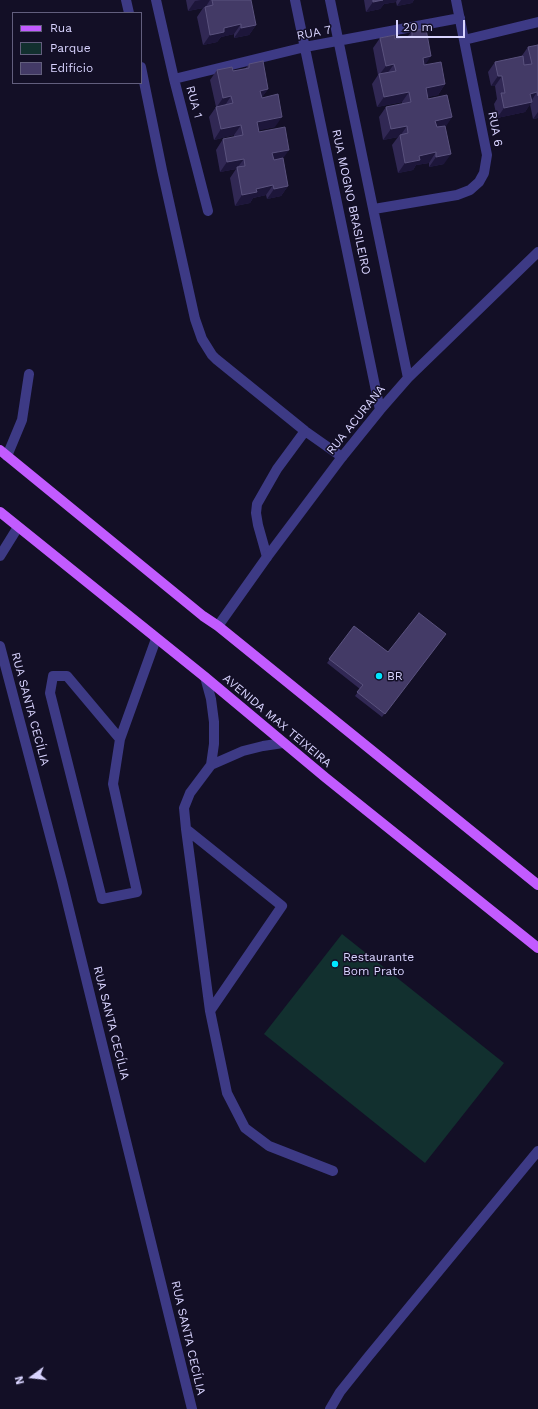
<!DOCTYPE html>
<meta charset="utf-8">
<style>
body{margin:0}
#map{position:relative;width:538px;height:1409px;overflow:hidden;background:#130f26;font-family:"Work Sans",sans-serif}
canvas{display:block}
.legend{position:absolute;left:12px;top:12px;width:130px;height:72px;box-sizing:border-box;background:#130f26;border:1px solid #625e7d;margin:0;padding:5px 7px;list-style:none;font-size:12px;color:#d9d4ff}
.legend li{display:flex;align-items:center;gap:8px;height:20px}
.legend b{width:20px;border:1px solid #625e7d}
.north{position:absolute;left:12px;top:1357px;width:40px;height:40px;-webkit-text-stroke:3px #130f26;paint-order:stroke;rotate:255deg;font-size:11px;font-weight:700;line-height:16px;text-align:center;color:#d9d4ff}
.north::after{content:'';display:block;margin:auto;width:14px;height:18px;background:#d9d4ff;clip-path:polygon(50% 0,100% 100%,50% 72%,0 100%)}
.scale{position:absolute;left:396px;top:20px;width:69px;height:18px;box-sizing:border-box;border:2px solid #d9d4ff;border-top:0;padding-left:5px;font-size:12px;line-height:14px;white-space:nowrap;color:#d9d4ff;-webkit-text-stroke:3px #130f26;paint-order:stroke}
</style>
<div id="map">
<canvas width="538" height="1409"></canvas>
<ul class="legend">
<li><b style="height:5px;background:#c25bff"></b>Rua</li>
<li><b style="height:11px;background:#12302f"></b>Parque</li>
<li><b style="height:11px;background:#433a66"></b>Edifício</li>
</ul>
<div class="north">N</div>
<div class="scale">20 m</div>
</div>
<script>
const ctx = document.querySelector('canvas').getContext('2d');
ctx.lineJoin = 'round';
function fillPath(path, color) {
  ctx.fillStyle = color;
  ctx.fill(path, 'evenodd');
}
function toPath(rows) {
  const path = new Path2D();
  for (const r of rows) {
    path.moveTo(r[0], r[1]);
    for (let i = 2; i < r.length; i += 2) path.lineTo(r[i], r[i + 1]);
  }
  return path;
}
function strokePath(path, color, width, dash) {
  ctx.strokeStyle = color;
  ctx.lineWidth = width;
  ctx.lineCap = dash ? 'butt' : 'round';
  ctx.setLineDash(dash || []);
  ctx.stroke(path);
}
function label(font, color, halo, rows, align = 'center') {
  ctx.font = font + ' "Work Sans",sans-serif';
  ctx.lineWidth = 3;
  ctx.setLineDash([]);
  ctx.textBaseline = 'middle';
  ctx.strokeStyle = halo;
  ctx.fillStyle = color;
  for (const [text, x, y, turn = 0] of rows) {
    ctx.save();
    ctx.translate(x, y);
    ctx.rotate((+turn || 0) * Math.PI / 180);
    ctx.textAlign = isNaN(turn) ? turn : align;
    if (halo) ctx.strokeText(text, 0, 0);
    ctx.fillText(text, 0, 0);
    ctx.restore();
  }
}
fillPath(toPath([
 [342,934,504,1063,425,1163,264,1034]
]), '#12302f');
strokePath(toPath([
 [126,0,129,13],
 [141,67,162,170,195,319,202,339,212,355,216,359,305,431,342,457],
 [7,456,22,420,29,374],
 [267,557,258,525,256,513,257,504,277,469,305,431],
 [205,677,211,699,214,722,214,744,211,765],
 [120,739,67,676,53,676,50,693,102,899,137,892,113,784,120,739,156,639],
 [283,743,263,746,243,751,211,765,190,793,184,808,186,829,210,1011,227,1093,245,1128,269,1146,333,1171],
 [186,829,282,906,210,1011],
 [330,1409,340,1392,368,1357,538,1151]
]), '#3d3a85', 10);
strokePath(toPath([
 [156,0,174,79,208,211],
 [295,0,380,410],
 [330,0,408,378],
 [464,40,538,22],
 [174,79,305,47,460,18],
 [374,209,457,195,470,190,479,182,484,173,487,155,456,0],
 [0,556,18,527],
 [218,626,267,557,342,457,380,410,408,378,538,252],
 [0,646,62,881,192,1409]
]), '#3d3a85', 10);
strokePath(toPath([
 [0,450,203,616,218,626,538,885],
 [0,512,205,677,326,778,538,948]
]), '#c25bff', 10);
fillPath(toPath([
 [186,0,251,0,256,25,249,35,234,38,234,34,221,37,217,42,203,45,197,17,203,8,188,11],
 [364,0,414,0,412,3,397,6,396,2,384,4,380,9,366,12],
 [412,31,425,65,445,84,438,95,427,97,428,99,452,117,445,126,444,164,429,167,429,163,416,165,413,170,398,173,392,145,398,137,383,140,379,117,386,107,402,104,402,102,377,107,372,84,378,75,373,48,380,38,395,39,408,36],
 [538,45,538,118,533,119,530,104,525,112,497,118,494,104,497,99,495,86,491,86,488,72,495,62,521,57,528,47],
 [249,64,268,89,262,97,275,127,259,130,259,132,283,159,288,186,281,196,267,199,266,195,253,198,250,203,235,206,230,178,236,169,220,172,216,150,223,139,234,137,234,135,214,140,209,117,216,107,210,80,217,70,233,71,245,69],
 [354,626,388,652,446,634,382,717,355,696,360,689,327,663]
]), '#312854');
fillPath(toPath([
 [201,0,210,0,205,8,205,7,203,8,188,11,195,1],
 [383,0,397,0,396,2,384,4,380,9,366,12,373,2],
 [401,0,414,0,412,3,397,6],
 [241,24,234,34,221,37,217,42,203,45,210,35,224,28],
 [256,25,249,35,234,38,241,28],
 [431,56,424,67,423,58],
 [394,64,387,74,379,75,386,66],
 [498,76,502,76,495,86,491,86],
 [445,84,438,95,419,99,426,88],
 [268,89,261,99,260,91],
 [409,92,402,102,377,107,384,97],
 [537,92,530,103,532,102,525,112,497,118,504,108,530,94],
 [231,96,224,107,216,108,223,98],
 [538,112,538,118,533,119],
 [282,117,275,127,250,132,257,122],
 [452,117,445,128,428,131,435,121],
 [241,125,234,135,214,140,221,129],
 [407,126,400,136,400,135,398,137,383,140,391,129],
 [289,150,282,160,265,163,272,153],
 [436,152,429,163,416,165,413,170,398,173,405,163,419,156],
 [451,154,444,164,429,167,436,157],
 [244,159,237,168,237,167,236,169,220,172,227,162],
 [273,185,266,195,253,198,250,203,235,206,242,195,256,189],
 [288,186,281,196,267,199,274,189]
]), '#1d163a');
const building = toPath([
 [212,0,251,0,256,25,241,28,241,24,224,28,224,32,210,35,205,7,213,5,212,0],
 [373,0,383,0,373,2,373,0],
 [426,29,431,56,423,58,424,65,441,62,445,84,426,88,428,99,447,95,452,117,435,121,437,127,445,126,451,154,436,157,436,152,419,156,420,160,405,163,400,135,408,133,407,126,391,129,386,107,411,102,409,92,384,97,379,74,396,71,394,64,386,66,380,38,395,35,395,39,412,36,412,31,426,29],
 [538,45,538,96,537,92,530,94,532,102,504,108,501,93,505,93,502,76,498,76,495,62,523,56,524,65,532,64,528,47,538,45],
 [263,61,268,89,260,91,262,98,278,94,282,117,257,122,259,132,285,127,289,150,272,153,274,160,283,158,288,186,274,189,273,185,256,189,257,192,242,195,237,167,245,166,244,159,227,162,223,139,243,135,241,125,221,129,216,107,233,103,231,96,223,98,217,70,232,67,233,71,249,68,249,64,263,61],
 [419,613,446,634,385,714,357,692,363,685,329,659,354,626,388,652,419,613]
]);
fillPath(building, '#433a66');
strokePath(building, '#5a527e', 1);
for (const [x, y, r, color] of [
 [379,676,4,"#00e5ff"],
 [335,964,4,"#00e5ff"]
]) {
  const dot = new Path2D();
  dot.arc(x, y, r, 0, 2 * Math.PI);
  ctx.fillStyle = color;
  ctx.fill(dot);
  strokePath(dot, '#130f26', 1.5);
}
label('12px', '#d9d4ff', '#130f26', [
 ["RUA 7",314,33,-11],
 ["RUA 1",194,102,75],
 ["RUA 6",495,129,79],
 ["RUA MOGNO BRASILEIRO",351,202,78],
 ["RUA ACURANA",356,420,-51],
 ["RUA SANTA CECÍLIA",30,709,75],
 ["AVENIDA MAX TEIXEIRA",277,721,40],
 ["RUA SANTA CECÍLIA",111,1023,76],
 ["RUA SANTA CECÍLIA",188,1338,77]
]);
label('12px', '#d9d4ff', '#130f26', [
 ["BR",387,676],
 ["Restaurante",343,957],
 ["Bom Prato",343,971]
], 'left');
</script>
